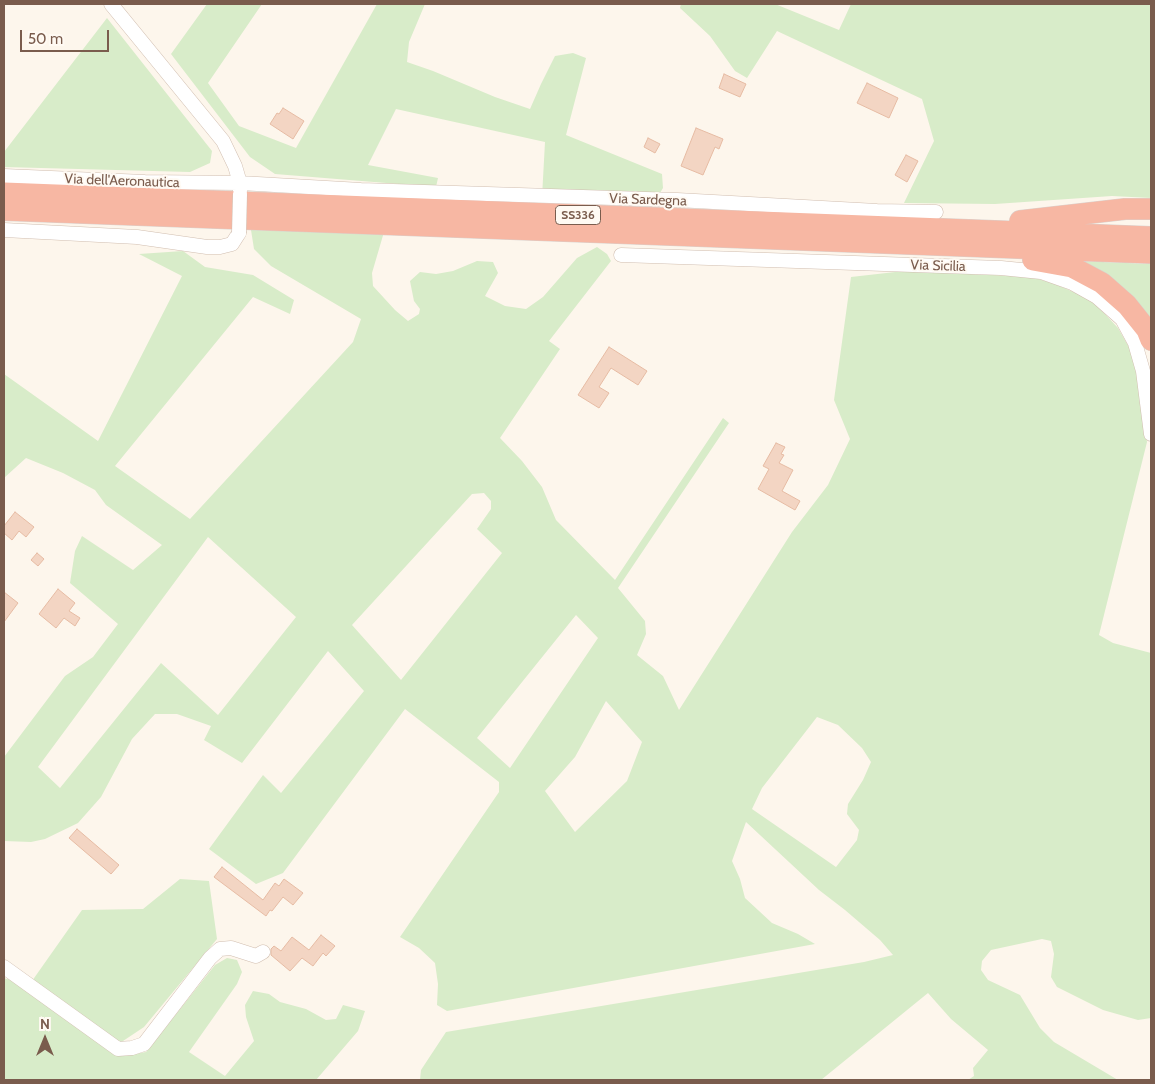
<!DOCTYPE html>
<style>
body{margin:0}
#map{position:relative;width:1155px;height:1084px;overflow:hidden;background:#fdf6ec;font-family:Cabin,sans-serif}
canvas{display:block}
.frame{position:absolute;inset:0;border:5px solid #7a5c4d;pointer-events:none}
.north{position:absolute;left:20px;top:1014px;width:50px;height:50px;-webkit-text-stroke:4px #fffaf3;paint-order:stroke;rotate:0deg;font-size:14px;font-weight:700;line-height:20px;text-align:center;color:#7a5c4d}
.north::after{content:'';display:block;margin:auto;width:18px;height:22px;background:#7a5c4d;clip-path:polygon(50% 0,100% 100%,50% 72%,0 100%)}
.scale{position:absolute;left:20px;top:30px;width:89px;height:22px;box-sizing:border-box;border:2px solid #7a5c4d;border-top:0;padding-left:6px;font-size:15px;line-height:18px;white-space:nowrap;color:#7a5c4d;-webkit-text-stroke:4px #fffaf3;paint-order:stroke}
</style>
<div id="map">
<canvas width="1155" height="1084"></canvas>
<div class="frame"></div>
<div class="north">N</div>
<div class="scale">50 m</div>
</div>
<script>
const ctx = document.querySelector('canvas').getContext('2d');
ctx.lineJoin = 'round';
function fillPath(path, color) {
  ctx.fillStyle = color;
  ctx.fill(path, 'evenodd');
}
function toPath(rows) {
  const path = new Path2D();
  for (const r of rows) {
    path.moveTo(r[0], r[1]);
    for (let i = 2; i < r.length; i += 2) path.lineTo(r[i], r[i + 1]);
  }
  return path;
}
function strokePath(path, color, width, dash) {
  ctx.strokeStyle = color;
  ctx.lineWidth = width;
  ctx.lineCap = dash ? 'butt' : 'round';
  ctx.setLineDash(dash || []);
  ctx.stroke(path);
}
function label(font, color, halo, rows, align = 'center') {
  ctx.font = font + ' Cabin,sans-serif';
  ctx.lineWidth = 4;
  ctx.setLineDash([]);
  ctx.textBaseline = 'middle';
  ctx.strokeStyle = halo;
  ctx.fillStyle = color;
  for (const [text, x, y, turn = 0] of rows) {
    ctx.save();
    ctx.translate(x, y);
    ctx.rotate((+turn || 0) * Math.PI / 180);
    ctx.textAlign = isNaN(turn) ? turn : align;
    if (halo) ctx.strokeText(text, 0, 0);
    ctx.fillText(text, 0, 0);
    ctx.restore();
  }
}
fillPath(toPath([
 [207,4,262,4,208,83,239,126,296,148,377,4,425,4,409,42,407,62,433,71,495,97,530,109,541,84,555,56,573,53,586,58,566,135,662,174,663,188,655,201,542,197,545,142,396,109,368,165,438,178,436,187,275,174,250,157,171,54],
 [681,4,775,4,839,30,851,4,1151,4,1151,198,1112,196,995,204,904,203,934,141,922,99,777,31,747,78,735,71,710,36,680,8],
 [107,18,212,151,210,163,190,172,4,167,4,152],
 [251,230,384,232,372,273,373,286,395,310,408,321,419,314,420,309,414,301,410,281,420,272,436,274,453,271,477,261,493,262,498,273,485,296,505,306,526,309,543,297,577,258,597,247,607,254,611,261,549,341,560,349,500,438,522,461,542,487,556,520,615,580,723,418,729,423,618,588,645,621,646,634,637,655,663,676,679,710,792,532,828,485,850,439,834,400,851,277,904,271,1013,276,1035,278,1055,284,1078,294,1094,303,1106,315,1118,328,1130,349,1137,372,1147,442,1099,635,1113,643,1151,653,1151,1018,1138,1020,1103,1010,1057,987,1051,977,1054,954,1051,941,1042,939,991,950,982,961,981,970,988,980,1020,995,1040,1028,1054,1042,1118,1080,968,1080,974,1076,973,1068,988,1050,951,1019,928,993,821,1080,420,1080,421,1070,446,1032,864,962,893,955,880,940,845,910,819,890,746,822,732,861,740,879,745,898,772,923,798,934,815,944,447,1011,437,1005,438,984,435,963,419,948,400,937,499,792,499,782,405,709,283,873,256,884,209,849,263,775,281,793,364,691,328,651,242,763,204,740,211,726,177,714,155,714,132,739,101,797,78,823,45,839,31,842,4,841,4,757,65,676,93,657,118,624,70,583,75,551,82,536,133,570,162,545,106,505,95,490,63,473,26,458,4,478,4,374,98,441,182,276,139,254,183,251,205,267,253,275,294,300,290,314,253,297,115,466,190,519,353,342,361,319,271,266,254,249],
 [484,493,491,501,491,509,477,529,502,553,401,680,352,625,472,494],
 [208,537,296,617,218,715,161,663,60,788,38,767],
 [576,615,598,638,510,768,477,738],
 [606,701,642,742,627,781,575,832,545,791,575,757],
 [817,717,838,725,862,748,871,762,863,780,848,804,847,814,859,830,857,840,836,867,752,809,762,788],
 [1079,261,1151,264,1151,326],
 [180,879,209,881,217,939,144,1027,123,1041,121,1056,146,1052,215,965,227,958,237,960,242,972,237,984,189,1052,225,1076,254,1041,246,1017,245,1005,253,991,269,994,280,1002,306,1009,326,1020,336,1019,343,1005,365,1011,358,1031,316,1080,4,1080,4,977,6,979,32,981,82,910,143,909]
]), '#d8ecc9');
const building = toPath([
 [724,74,746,84,740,97,719,88,724,74],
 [867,83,898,98,889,118,857,103,867,83],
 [283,108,304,121,293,139,270,124,277,113,279,114,283,108],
 [696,128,723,139,719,149,715,147,703,175,681,166,696,128],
 [648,138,660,144,655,153,644,147,648,138],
 [906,155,918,161,907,182,895,175,906,155],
 [609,347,647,371,638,385,611,368,599,387,609,393,599,408,578,395,609,347],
 [776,443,785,447,781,454,784,455,779,463,793,470,782,491,800,501,795,510,758,489,769,469,763,466,776,443],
 [15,512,34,527,26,537,19,531,12,540,4,533,4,526,15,512],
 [37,553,44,559,38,566,31,560,37,553],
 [58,589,75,603,69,611,80,618,75,626,64,618,56,628,39,614,58,589],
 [4,592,18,603,4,622,4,592],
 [77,829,119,865,111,874,69,838,77,829],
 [222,867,263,900,275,883,279,886,284,879,303,893,293,905,283,897,272,911,270,910,266,916,214,877,222,867],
 [321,935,335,946,326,956,323,953,313,966,302,958,290,971,271,955,271,949,274,946,281,951,292,937,309,950,321,935]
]);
fillPath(building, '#f3d5c3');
strokePath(building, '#e6bba3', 1);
const minor = toPath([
 [111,4,223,141,235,166,240,183,240,192],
 [4,176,145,182,240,183,361,190,677,200,877,211,936,212],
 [4,230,137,237,207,247,220,247,232,244,239,233],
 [621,255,1001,268,1041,272,1072,283,1097,297,1122,319,1135,343,1143,371,1151,434],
 [4,967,118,1049,132,1048,144,1044,210,958,220,949,231,948,256,956,263,952]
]);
const highway = toPath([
 [4,193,1151,237],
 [4,210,1151,253],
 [1020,221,1125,209,1151,209],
 [1033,260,1072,267,1102,283,1127,305,1147,330,1151,340]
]);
strokePath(minor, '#d1beb0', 15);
strokePath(highway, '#dad1cd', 22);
strokePath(minor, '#fff', 14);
strokePath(highway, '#f7b7a3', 21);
const minorBridge = toPath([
 [239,233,240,194]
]);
strokePath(minorBridge, '#d1beb0', 15, []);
strokePath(minorBridge, '#fff', 14);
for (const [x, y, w] of [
 [578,215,45]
]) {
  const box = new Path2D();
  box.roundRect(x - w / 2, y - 9.5, w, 19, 4);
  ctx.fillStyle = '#fffaf3';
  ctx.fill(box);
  strokePath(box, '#7a5c4d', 1);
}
label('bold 12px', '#7a5c4d', null, [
 ["SS336",578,215]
]);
label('14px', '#7a5c4d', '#fffaf3', [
 ["Via dell'Aeronautica",122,181,2],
 ["Via Sardegna",648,200,2],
 ["Via Sicilia",938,266,2]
]);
</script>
